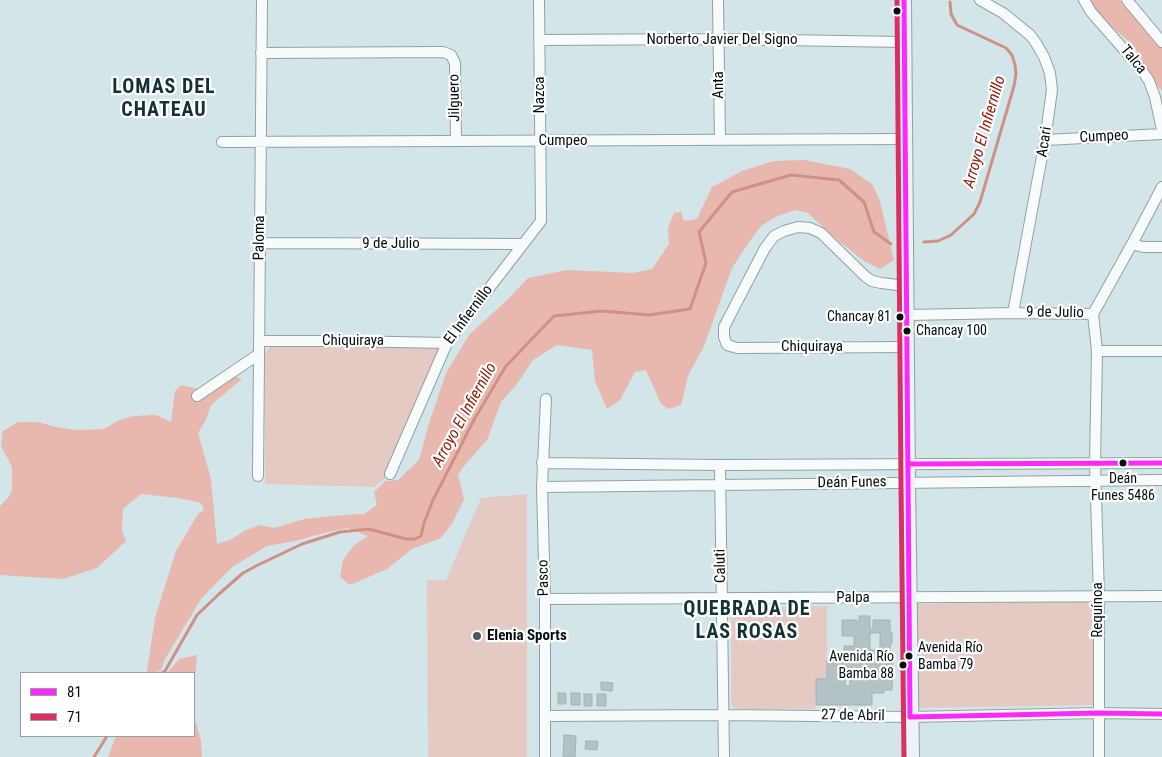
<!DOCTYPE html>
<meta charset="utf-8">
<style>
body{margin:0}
#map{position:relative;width:1162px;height:757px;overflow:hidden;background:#d2e5e8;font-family:"Roboto Condensed",sans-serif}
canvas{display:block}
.legend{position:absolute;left:20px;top:672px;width:175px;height:65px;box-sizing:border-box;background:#fff;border:1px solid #9a9e9f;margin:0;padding:6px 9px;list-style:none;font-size:15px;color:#030d10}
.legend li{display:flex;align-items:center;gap:10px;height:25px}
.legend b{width:25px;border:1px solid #9a9e9f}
</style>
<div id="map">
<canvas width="1162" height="757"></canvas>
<ul class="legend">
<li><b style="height:6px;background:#fe27ff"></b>81</li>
<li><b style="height:6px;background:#d93062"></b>71</li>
</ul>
</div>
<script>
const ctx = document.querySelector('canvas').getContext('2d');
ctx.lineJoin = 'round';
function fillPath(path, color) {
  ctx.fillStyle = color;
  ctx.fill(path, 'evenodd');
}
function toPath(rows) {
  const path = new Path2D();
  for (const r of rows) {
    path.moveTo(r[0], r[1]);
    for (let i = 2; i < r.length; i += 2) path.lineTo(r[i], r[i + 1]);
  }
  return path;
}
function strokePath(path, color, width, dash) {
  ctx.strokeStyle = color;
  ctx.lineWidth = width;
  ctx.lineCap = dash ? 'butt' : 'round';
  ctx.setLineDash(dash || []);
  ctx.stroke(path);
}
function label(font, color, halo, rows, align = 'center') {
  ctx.font = font + ' "Roboto Condensed",sans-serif';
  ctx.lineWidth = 4.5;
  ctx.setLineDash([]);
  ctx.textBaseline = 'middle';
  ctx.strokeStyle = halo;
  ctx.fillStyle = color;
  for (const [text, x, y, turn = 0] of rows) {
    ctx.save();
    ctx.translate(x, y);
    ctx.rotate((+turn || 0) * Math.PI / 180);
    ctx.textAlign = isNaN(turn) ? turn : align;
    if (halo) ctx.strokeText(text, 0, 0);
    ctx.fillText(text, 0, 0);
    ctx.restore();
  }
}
fillPath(toPath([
 [271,346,437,347,439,349,386,477,375,487,265,484,265,353],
 [527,494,527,757,428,757,427,580,446,580,481,498],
 [1093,601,1094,705,918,708,917,604],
 [827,606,827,679,816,680,815,709,738,709,733,707,731,702,731,618,734,611,740,608]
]), '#e5c9c3');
fillPath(toPath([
 [1089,0,1120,0,1123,5,1137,17,1162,48,1162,91,1157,85,1132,44,1096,14],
 [804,160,850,169,872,184,880,201,894,260,880,269,864,261,835,238,808,213,796,210,775,217,761,226,749,242,732,268,704,346,688,376,681,405,669,409,661,404,646,370,635,372,620,400,607,409,595,381,592,350,557,345,533,360,517,384,501,402,487,440,464,466,458,475,464,499,453,522,441,538,412,549,387,569,350,585,340,577,343,560,354,545,368,536,348,528,324,533,295,541,267,546,232,567,201,599,165,659,161,670,155,673,148,673,147,671,155,618,176,551,198,514,204,510,201,503,178,498,141,494,123,509,122,530,126,541,97,568,63,579,0,575,0,506,8,498,12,490,12,467,1,446,3,431,18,422,38,422,56,427,77,430,104,429,119,420,134,416,156,415,171,422,175,391,181,385,203,390,234,376,242,379,211,405,206,420,198,433,211,479,217,544,232,539,244,531,260,525,274,528,305,519,344,515,364,514,377,505,374,492,385,481,398,480,419,460,429,423,446,373,469,335,508,299,528,278,567,270,633,273,652,269,669,244,668,228,674,213,681,212,684,221,697,219,712,187,742,171,774,161],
 [197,655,194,689,194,673,167,673,179,659],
 [194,702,194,716,201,740,202,757,108,757,116,736,194,736]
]), '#e8b8ae');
strokePath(toPath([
 [924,242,938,241,951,235,974,214,980,202,1014,86,1016,74,1015,65,1012,55,1006,48,957,25,951,14,950,2],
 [162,673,165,671,197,615,219,594,243,573,258,565,302,544,340,532,369,529,406,539,415,539,421,536,424,523,433,500,475,418,506,366,554,316,602,311,649,315,690,309,706,263,699,232,732,192,791,175,839,180,864,202,874,232,891,244],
 [94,757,107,736]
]), '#d09185', 3);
const building = toPath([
 [859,616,870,616,870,629,873,629,873,620,890,620,890,632,892,632,892,644,890,644,890,656,893,656,892,690,884,690,884,693,872,693,872,705,816,705,816,679,827,679,827,660,844,660,844,646,854,646,854,636,842,636,842,620,857,620,857,623,859,623,859,616],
 [870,633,880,633,880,650,870,650,870,633],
 [846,668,857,669,856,678,850,678,850,686,845,686,846,668],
 [601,682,613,683,612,691,601,690,601,682],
 [558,693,566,693,566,704,558,704,558,693],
 [571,693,580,693,580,705,571,705,571,693],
 [584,694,592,694,592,706,584,706,584,694],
 [597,694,606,694,606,706,597,706,597,694],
 [564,735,576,736,575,757,563,757,564,735],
 [586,741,598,741,597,750,585,749,586,741]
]);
fillPath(building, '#b3c2c4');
strokePath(building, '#a4b2b5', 1);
const street = toPath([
 [718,0,720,140],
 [980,0,1003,13,1030,35,1036,43,1044,57,1050,73,1052,90,1045,140,1013,313],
 [1084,0,1091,12,1141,69,1149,81,1155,97,1162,130],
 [1127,0,1162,42],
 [539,40,719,39,904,42],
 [261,53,443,52,451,55,455,63,456,141],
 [1045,140,1162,134],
 [222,142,905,139],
 [260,243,523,244],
 [1132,244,1162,187],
 [906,286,881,283,872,281,866,277,821,233,810,228,798,227,784,231,774,236,765,248,724,327,724,337,727,345,737,348,907,347],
 [1093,314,1097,351,1095,464,1099,596,1099,757],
 [907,315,1013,313,1093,314,1132,244,1143,247,1162,247],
 [259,341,343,341,447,343],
 [1097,351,1162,351],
 [197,396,259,354],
 [542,463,720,465,1162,463],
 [720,465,724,757],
 [390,474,447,343,541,221,539,0],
 [258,476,262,0],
 [542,487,1162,480],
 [545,599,1162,596],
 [545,716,724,715,910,717,1099,713,1162,714],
 [545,757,545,599,542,487,546,399]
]);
const secondary = toPath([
 [904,0,908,483,912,757]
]);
strokePath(street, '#92a1a4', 12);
strokePath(secondary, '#92a1a4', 16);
strokePath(street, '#f8fbfc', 10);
strokePath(secondary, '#ebf3f4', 14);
strokePath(toPath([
 [904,0,910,717,1099,713,1162,714],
 [908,464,1162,463]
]), '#fe27ff', 5);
strokePath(toPath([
 [897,0,901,483,904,757]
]), '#d93062', 5);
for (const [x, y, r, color] of [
 [897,11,4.5,"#030d10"],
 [900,317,4.5,"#030d10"],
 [907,331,4.5,"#030d10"],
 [1123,463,4.5,"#030d10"],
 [477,636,5,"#4b595c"],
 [909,656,4.5,"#030d10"],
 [903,665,4.5,"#030d10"]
]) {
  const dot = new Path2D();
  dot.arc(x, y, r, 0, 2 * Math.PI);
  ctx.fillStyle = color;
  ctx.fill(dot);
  strokePath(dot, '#fff', 2);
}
label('14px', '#030d10', '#fff', [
 ["Chancay 81",891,317],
 ["Chancay 100",916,331,"left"],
 ["Deán",1123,479,"center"],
 ["Funes 5486",1123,496,"center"],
 ["Avenida Río",918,648,"left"],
 ["Bamba 79",918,665,"left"],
 ["Avenida Río",894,657],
 ["Bamba 88",894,674]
], 'right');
label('15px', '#030d10', '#fff', [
 ["Norberto Javier Del Signo",722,40],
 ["Talca",1133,60,51],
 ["Anta",719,85,-90],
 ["Nazca",540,95,-90],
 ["Jilguero",455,98,-91],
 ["Cumpeo",1104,137,-3],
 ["Cumpeo",563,141],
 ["Acari",1045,142,-81],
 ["Paloma",260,238,-89],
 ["9 de Julio",391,244],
 ["9 de Julio",1055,313,1],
 ["El Infiernillo",469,315,-53],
 ["Chiquiraya",353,341],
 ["Chiquiraya",812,347],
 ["Deán Funes",852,483,-1],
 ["Caluti",721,566,-91],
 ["Pasco",544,578,-91],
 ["Palpa",853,598],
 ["Requínoa",1098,610,-90],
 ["27 de Abril",853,716,1]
]);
label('bold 15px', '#030d10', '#fff', [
 ["Elenia Sports",487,636]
], 'left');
label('italic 16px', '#911904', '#fff', [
 ["Arroyo El Infiernillo",985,132,-74],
 ["Arroyo El Infiernillo",465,415,-61]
]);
ctx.letterSpacing = '1px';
label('bold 20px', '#133238', '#fff', [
 ["LOMAS DEL",164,88],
 ["CHATEAU",164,111],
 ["QUEBRADA DE",747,610],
 ["LAS ROSAS",747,633]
]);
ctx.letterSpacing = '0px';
</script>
